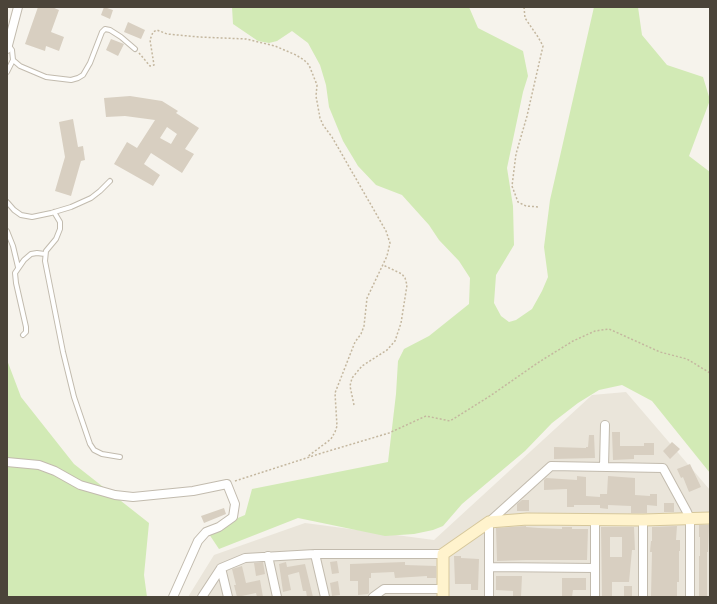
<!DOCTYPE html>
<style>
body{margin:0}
#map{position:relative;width:717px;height:604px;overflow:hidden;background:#f6f3ec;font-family:Inter,sans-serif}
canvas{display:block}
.frame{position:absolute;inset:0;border:8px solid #4b4439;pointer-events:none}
</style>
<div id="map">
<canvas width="717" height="604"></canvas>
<div class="frame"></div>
</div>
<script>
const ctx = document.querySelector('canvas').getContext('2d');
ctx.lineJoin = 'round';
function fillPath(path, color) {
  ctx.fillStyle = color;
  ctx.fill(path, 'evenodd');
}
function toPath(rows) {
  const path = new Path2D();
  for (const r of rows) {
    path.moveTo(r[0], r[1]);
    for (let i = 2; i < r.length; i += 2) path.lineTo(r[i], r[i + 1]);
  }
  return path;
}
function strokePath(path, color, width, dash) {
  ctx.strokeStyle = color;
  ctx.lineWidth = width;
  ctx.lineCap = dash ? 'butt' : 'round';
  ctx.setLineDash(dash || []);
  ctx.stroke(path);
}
fillPath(toPath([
 [626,392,710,490,710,597,188,597,214,555,305,523,434,540,592,395]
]), '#eae5da');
fillPath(toPath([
 [232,7,469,7,478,28,523,51,528,76,523,92,507,168,513,206,514,245,496,275,494,303,501,316,509,322,516,320,532,309,542,291,548,277,544,247,550,200,594,7,638,7,642,35,667,65,703,77,710,100,689,156,710,172,710,473,652,401,622,385,599,390,578,403,552,423,525,451,462,504,443,526,433,530,414,534,385,536,298,518,219,549,207,531,245,515,252,489,388,462,396,394,398,361,404,349,429,336,469,304,470,278,459,261,439,240,429,225,402,195,376,185,358,166,343,141,329,107,326,85,320,65,308,43,292,31,277,41,269,43,258,41,233,24],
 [7,360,21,397,74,464,149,523,144,575,147,597,7,597]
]), '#d2eab5');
fillPath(toPath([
 [38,7,52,7,59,10,51,32,64,37,59,51,46,46,45,51,25,44],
 [104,7,113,10,110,19,101,15],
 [128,22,145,30,141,39,124,32],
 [111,39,124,44,118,56,106,50],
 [130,96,162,101,178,111,176,113,199,128,185,149,194,154,182,173,151,153,144,164,160,175,153,186,114,164,127,142,137,148,155,120,125,116,106,117,104,98],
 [167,127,177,134,171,144,160,138],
 [73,119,78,147,83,146,85,160,81,161,71,196,55,191,65,157,59,122],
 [612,432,620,432,620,446,644,446,644,443,654,443,654,455,634,455,634,459,613,460],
 [589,435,594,435,595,458,554,459,554,447,586,448,586,447,588,447],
 [672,442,680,449,670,459,663,451],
 [690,464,701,487,689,492,683,477,681,478,677,469],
 [577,476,586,477,586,496,600,497,600,494,607,494,608,476,635,478,635,495,650,496,650,494,657,494,657,506,647,505,647,513,631,513,631,506,608,505,608,509,600,508,600,505,574,505,574,507,567,507,567,489,544,490,544,480,546,478,577,480],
 [522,500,529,500,529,511,517,511,517,504],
 [664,503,674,503,674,512,664,512],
 [224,508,226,514,204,523,201,516],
 [699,525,709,525,708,552,707,552,707,597,699,597,699,556,700,556,700,537,699,537],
 [526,526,526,527,539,528,562,529,562,527,572,527,572,529,588,529,587,560,526,560,497,561,496,528],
 [677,526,676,540,680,540,680,551,679,551,679,582,677,582,677,596,651,596,652,552,650,552,651,541,652,541,652,527],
 [601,527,634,527,635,550,632,550,629,582,612,582,612,597,602,597],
 [610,537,622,537,622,557,610,557],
 [454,556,461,556,461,558,479,559,478,590,471,590,471,584,455,584],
 [337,561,339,573,332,574,330,562],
 [263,562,265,574,256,576,254,563],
 [286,562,287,567,305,564,313,597,307,597,306,591,303,591,299,572,288,575,291,590,283,592,279,564],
 [405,562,405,565,436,566,436,578,427,578,427,576,395,578,394,572,371,573,371,578,369,578,369,593,368,594,358,595,358,581,350,581,350,564],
 [242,566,246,583,260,580,263,597,257,597,256,593,237,597,234,585,236,585,232,569],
 [496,576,522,576,521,597,513,597,513,591,496,590],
 [562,578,586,578,586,590,573,590,572,597,562,597],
 [338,581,340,595,332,596,330,583],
 [624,586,632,586,632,597,624,597]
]), '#d8cfc1');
const lane = toPath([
 [13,60,20,66,46,77,71,80,78,78,83,75,90,63,102,32,105,29,110,30,121,37,135,49],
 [7,72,13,60,12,50,9,46],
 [7,202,14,210,21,215,32,217,51,213,71,207,91,198,100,191,110,181],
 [54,212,60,222,60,229,56,239,46,251,45,261,63,352,74,397,90,444,94,450,102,454,120,457],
 [7,231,13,246,18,267],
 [23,335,26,332,26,327,16,283,15,273,24,260,31,254,37,253,45,254]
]);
const street = toPath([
 [7,49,18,7],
 [7,462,39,465,55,471,80,485,115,495,133,497,193,491,227,484,235,504,233,517,219,527,206,532,198,541,173,597],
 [604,467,605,425],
 [315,554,325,597],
 [268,556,277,597],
 [489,567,595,568],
 [221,568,228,597],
 [202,597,221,568,245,558,315,554,443,554],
 [373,597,384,589,444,589],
 [489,597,489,522,551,466,663,468,687,512,690,519,690,597],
 [595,597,595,520],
 [643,597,643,520]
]);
const secondary = toPath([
 [443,597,443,554,489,522,527,519,643,520,710,518]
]);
strokePath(lane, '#c2bbae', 6);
strokePath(street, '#c2bbae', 10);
strokePath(secondary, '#d6c79b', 13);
strokePath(toPath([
 [524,7,525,18,538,37,543,46,527,116,516,154,512,186,518,202,526,206,539,207],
 [139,53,150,66,154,65,150,40,153,32,157,30,167,34,199,37,246,39,275,46,296,55,304,60,309,65,317,85,316,96,320,118,323,125,332,137,386,231,390,243,387,256,367,298,364,326,361,334,355,342,335,393,337,426,335,432,331,439,307,457],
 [354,405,350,386,352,378,362,366,387,350,395,341,401,323,407,285,405,278,402,274,383,265],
 [235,481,322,453,389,433,426,416,450,421,490,396,539,362,573,341,595,331,609,329,660,352,687,359,710,373]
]), '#c4b79f', 1.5, [2, 2]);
strokePath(lane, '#fff', 4);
strokePath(street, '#fff', 8);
strokePath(secondary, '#fff3cd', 11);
</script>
